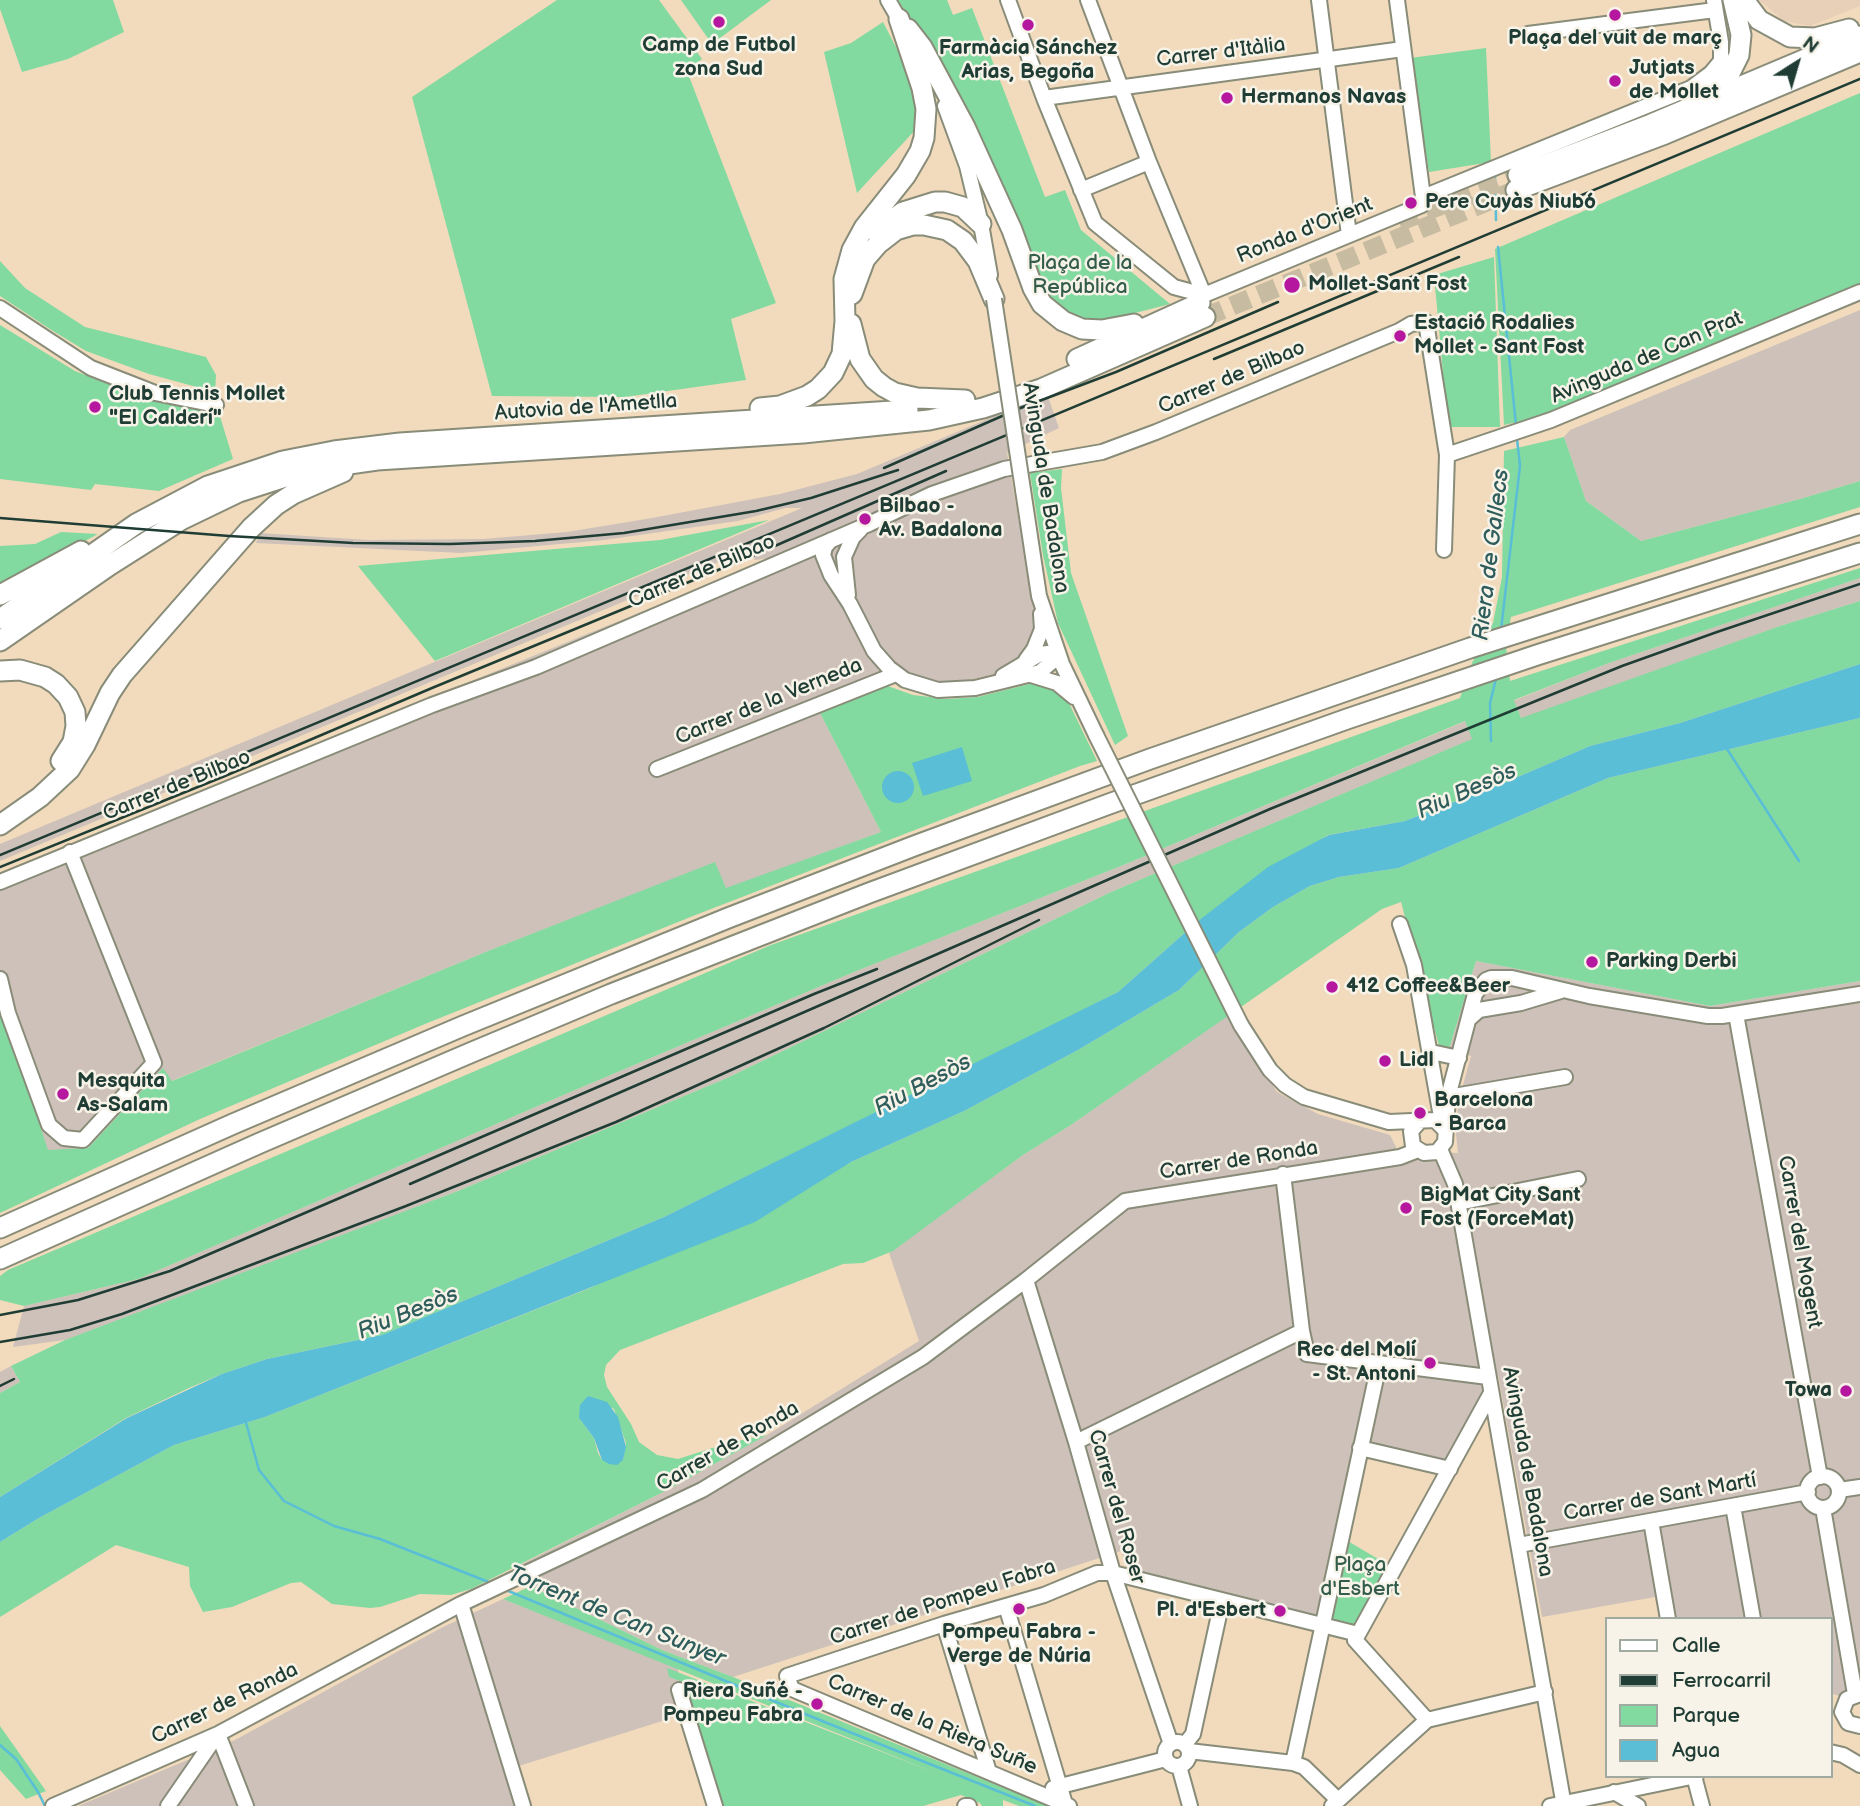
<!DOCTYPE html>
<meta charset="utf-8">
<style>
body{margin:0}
#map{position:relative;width:1860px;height:1806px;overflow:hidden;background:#f1dbbc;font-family:"Balsamiq Sans",sans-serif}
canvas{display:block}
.legend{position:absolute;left:1605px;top:1617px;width:228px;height:161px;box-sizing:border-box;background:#f7f3e8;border:2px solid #a1aaa0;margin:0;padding:9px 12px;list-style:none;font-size:21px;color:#1f3d34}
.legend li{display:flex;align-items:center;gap:14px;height:35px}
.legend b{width:35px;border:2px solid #a1aaa0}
.north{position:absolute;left:1762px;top:28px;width:70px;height:70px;-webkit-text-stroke:5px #f7f3e8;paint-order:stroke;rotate:37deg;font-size:19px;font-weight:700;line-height:28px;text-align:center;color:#1f3d34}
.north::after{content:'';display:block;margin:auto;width:24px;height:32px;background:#1f3d34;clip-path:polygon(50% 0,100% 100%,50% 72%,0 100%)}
</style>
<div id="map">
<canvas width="1860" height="1806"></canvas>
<ul class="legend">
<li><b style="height:9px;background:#fff"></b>Calle</li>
<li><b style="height:9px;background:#1f3d34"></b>Ferrocarril</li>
<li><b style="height:19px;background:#82daa0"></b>Parque</li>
<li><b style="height:19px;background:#59bed6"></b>Agua</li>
</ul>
<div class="north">N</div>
</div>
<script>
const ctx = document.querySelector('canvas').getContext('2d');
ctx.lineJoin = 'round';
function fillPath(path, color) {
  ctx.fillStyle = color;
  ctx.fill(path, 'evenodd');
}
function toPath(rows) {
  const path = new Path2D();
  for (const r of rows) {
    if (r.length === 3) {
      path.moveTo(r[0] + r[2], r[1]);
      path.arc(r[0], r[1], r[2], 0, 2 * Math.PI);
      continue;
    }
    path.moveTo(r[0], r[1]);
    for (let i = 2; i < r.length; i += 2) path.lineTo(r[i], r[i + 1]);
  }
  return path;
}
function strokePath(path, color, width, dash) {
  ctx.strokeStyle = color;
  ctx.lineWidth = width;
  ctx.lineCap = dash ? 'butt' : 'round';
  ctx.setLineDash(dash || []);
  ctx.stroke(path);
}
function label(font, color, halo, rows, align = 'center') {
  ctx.font = font + ' "Balsamiq Sans",sans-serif';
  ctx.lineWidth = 5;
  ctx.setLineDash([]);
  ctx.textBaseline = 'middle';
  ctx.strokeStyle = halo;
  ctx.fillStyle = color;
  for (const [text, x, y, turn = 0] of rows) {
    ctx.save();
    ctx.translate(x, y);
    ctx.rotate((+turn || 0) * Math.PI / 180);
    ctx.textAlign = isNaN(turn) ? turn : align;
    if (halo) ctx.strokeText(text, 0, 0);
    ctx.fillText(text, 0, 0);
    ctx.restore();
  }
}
fillPath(toPath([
 [1759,0,1860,0,1860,6,1810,26,1784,21]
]), '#e8cfb7');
fillPath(toPath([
 [1860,310,1860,481,1800,499,1641,541,1586,501,1564,437,1570,430],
 [1047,394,1059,428,1007,453,1035,614,1032,637,1020,657,995,674,956,683,935,683,908,673,819,711,881,832,726,889,715,863,493,949,171,1081,163,1069,88,1148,48,1151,0,1005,0,873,776,557,755,560,750,549,0,861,0,844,802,508,785,508,738,521,604,540,461,553,256,543,260,533,369,540,483,539,567,532,652,518,780,494,857,474],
 [1860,578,1860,601,1780,626,1522,719,1513,701,1609,663],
 [1466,721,1473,739,1111,892,727,1078,458,1191,183,1297,65,1340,13,1347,24,1306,138,1279,561,1096,854,972,1126,864],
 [1476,961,1710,1006,1860,981,1860,1703,1830,1693,1830,1619,1659,1619,1655,1597,1542,1617,1498,1375,1448,1459,1442,1462,1355,1444,1319,1618,1136,1575,1127,1566,1121,1551,733,1677,662,1650,531,1586,512,1569,669,1489,767,1435,919,1341,889,1253,1023,1155,1071,1125,1227,1016,1277,1092,1318,1114,1390,1135,1398,1151,1458,1153,1456,1134,1458,1103,1471,1056,1449,1049],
 [11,1366,20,1382,0,1393,0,1372],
 [503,1599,677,1667,691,1712,506,1770,516,1806,78,1806,235,1740,441,1628]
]), '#cec1b9');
fillPath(toPath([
 [0,0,113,0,124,32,68,59,22,72,0,9],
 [557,0,659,0,702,59,687,71,776,303,731,319,746,380,625,397,492,396,412,97],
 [681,0,771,0,712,44],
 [898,0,947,0,953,15,972,8,1045,197,1065,190,1081,230,1170,304,1104,321,1076,318,1053,302,1035,273,944,75],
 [883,22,910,74,917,110,917,128,857,193,824,52,851,43],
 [1486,48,1491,162,1429,172,1410,58],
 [1860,93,1860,286,1540,417,1504,425,1495,249],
 [1494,257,1500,427,1448,427,1434,275],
 [0,261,25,288,85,327,206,357,216,375,215,392,149,374,86,351,53,331,0,296],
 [0,325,75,371,108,384,159,401,219,413,233,459,159,491,95,484,91,490,0,479],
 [1564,437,1586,501,1641,541,1800,499,1860,481,1860,507,1511,617,1506,647,1510,681,1860,568,1860,578,1609,663,1514,700,1521,718,1780,626,1860,601,1860,664,1680,723,1590,746,1499,785,1405,821,1328,835,1197,922,1118,992,1034,1035,664,1217,382,1335,267,1359,222,1374,189,1388,126,1418,0,1497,0,1393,20,1382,11,1366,65,1340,458,1191,727,1078,1111,892,1472,739,1465,721,1126,864,854,972,561,1096,138,1279,24,1306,0,1300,0,1276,8,1270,771,945,1460,698,1472,663,1493,623,1502,577,1504,451],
 [1062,469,1061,488,1071,573,1128,736,1115,745,1058,623,1043,555,1030,473],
 [769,520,435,661,358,566,660,540],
 [61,532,98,534,0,587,0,546,35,544],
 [1033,683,1047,685,1067,699,1097,761,1080,766,693,916,425,1024,200,1119,0,1213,0,1005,48,1150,88,1148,163,1068,172,1081,493,949,715,862,726,888,881,832,819,711,885,685,913,695,947,699,978,697],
 [1860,718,1860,981,1710,1006,1476,961,1449,1049,1439,1046,1401,902,1382,909,1071,1125,1023,1155,893,1251,863,1263,843,1264,620,1350,606,1365,604,1375,607,1387,631,1424,639,1442,657,1455,678,1459,728,1443,767,1435,669,1489,471,1589,451,1595,420,1594,380,1607,370,1608,332,1604,301,1582,291,1583,232,1607,203,1612,190,1586,189,1567,116,1545,0,1617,0,1542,39,1518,174,1445,265,1417,590,1288,851,1162,964,1111,1078,1050,1179,990,1239,932,1273,907,1310,886,1339,877,1399,868,1608,778],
 [588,1396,614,1409,626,1443,623,1460,602,1460,598,1453,594,1438,579,1418],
 [1341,1537,1395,1569,1361,1630,1326,1628],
 [531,1586,662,1650,733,1677,1048,1806,1019,1806,1003,1800,1003,1806,982,1806,980,1803,961,1795,923,1806,721,1806,686,1683,669,1677,667,1668,936,1773,503,1599],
 [0,1726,46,1791,26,1799,0,1770]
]), '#82daa0');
fillPath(toPath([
 [1860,664,1860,718,1608,778,1399,868,1339,877,1310,886,1273,907,1239,932,1179,990,1078,1050,964,1111,851,1162,755,1222,265,1417,174,1445,39,1518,0,1542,0,1497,127,1418,222,1374,267,1359,382,1335,664,1217,1118,992,1197,922,1268,867,1329,835,1405,821,1499,785,1590,746,1680,723],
 [962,747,972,781,923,796,912,763],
 [898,787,16],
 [588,1396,607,1402,618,1417,626,1447,623,1460,617,1465,609,1464,602,1460,594,1438,579,1418,580,1405]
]), '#59bed6');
strokePath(toPath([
 [1495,177,1496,220],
 [1498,247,1516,425],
 [1501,630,1520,466,1517,439],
 [1491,741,1490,703,1496,679],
 [1727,749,1799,861],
 [1490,790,1492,776],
 [245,1419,259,1470,284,1501,334,1526,380,1539,491,1583],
 [506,1590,827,1723,1035,1806],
 [0,1745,16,1759,38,1792,45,1806]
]), '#59bed6', 2.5);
strokePath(toPath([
 [1399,222,1518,175],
 [1205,317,1516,190]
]), '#c7bba1', 19, [19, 10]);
const minor = toPath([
 [888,0,903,26],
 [1008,0,1044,98,1095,223,1174,287,1204,295],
 [1088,0,1149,162,1204,295],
 [1319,0,1349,235],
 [1397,0,1423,197,1691,88,1711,73,1721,61,1721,42,1714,0],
 [1528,34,1715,10],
 [1044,98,1403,49],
 [945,106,967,166,981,224,990,275],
 [1081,190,1149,162],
 [1204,295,1422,205],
 [0,308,91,368,155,393,216,405],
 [1447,455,1551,420,1860,292],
 [1023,490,1039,596,1062,664,1096,735],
 [831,540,825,547,823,555,831,575,850,604,874,651,889,668,905,680,938,690,975,688,1040,672,1054,660,1057,650],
 [848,595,844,557,853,537,860,530],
 [1026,660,1034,649,1042,629,1041,614],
 [1031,675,1057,683,1074,697],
 [1003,676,1040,654,1048,653,1060,659],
 [657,769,896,674],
 [0,882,432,705,536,667,869,524,932,494,1004,469,1102,452,1156,432,1399,331,1411,324,1426,322,1447,455,1444,550],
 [1400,924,1414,965,1440,1111],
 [0,979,8,1013,49,1125,64,1138,83,1140,154,1063,70,852],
 [1736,1014,1820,1477],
 [1470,1018,1479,1010,1521,1003,1561,991],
 [1241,1025,1270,1070,1285,1085,1304,1097,1389,1122,1435,1120,1445,1130],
 [1431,1052,1459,1058],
 [1448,1097,1565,1077],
 [1421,1120,1411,1131,1413,1146,1424,1153,1437,1152,1445,1142,1448,1097,1475,994,1486,980,1491,978,1512,978,1589,996,1708,1016,1722,1016,1860,994],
 [1440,1149,1455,1184,1564,1806],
 [1283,1174,1302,1331],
 [1458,1203,1578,1179],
 [1026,1280,1076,1442,1113,1573,1171,1744],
 [1076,1442,1302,1331,1307,1354,1488,1377],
 [1360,1448,1450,1469],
 [1823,1492,16],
 [1839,1490,1860,1487],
 [1733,1506,1753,1619],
 [1823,1508,1855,1694],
 [1651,1521,1668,1619],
 [1519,1545,1808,1492],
 [461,1604,523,1806],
 [1006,1606,1065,1804],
 [944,1624,989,1772],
 [679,1690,715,1806],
 [1860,1694,1847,1699,1842,1712,1848,1723,1860,1726],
 [1427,1720,1355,1640,1491,1393],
 [218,1734,246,1806],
 [1177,1754,12],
 [1185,1744,1193,1734,1222,1601],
 [1189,1751,1293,1763,1304,1767,1338,1800],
 [1830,1752,1843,1755,1860,1765],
 [1293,1763,1379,1364],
 [1179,1766,1190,1806],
 [1694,1776,1702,1806],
 [1053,1788,1166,1759],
 [1614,1792,1638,1806],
 [53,1806,218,1734,461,1604,702,1490,923,1357,1026,1280,1125,1201,1400,1157,1418,1150],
 [168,1806,217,1735],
 [965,1806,969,1806],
 [1069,1806,792,1689,787,1676,944,1624,1044,1595,1097,1573,1113,1573,1358,1634],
 [1332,1806,1427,1720,1545,1692],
 [1550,1806,1696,1776]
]);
const highway = toPath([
 [1744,0,1759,20,1790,37,1815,38,1849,29],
 [908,29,922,47,965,127,1012,230,1033,288,1042,304,1063,321,1082,329,1102,330,1134,324],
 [1707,94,1729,75,1739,55,1741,35,1733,0],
 [1518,175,1651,124,1860,36],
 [1516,190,1665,134,1860,52],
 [876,232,903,212,935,202,945,202,963,207,981,224],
 [852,294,865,259,878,244,896,230,913,225,924,225,947,230,963,241,978,261,994,299],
 [851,324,860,359,874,379,884,387,895,393,917,398,965,400],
 [1077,359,1200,303],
 [760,408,780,406,807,396,818,389,833,373,842,354,845,321,844,279,852,250,864,228,906,175,920,151,924,138,926,109,922,88,899,19],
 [0,595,81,551],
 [0,619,136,524,208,486,283,461,334,451,400,443,908,410],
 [0,641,110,565,181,520,239,492,307,470,377,460,803,433,929,420,983,408,1041,389,1205,317],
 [0,671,20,670,45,677,56,684,68,697,75,712,76,726,73,742,61,761],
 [0,825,40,797,70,769,85,745,110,693,122,675,251,528,276,505,293,494,343,472],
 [0,1228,233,1124,463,1026,728,918,914,846,1150,759,1470,648,1860,524],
 [0,1259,260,1143,470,1053,611,994,869,893,1109,804,1347,719,1537,655,1860,553]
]);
strokePath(minor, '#888c78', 18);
strokePath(highway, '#888c78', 23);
strokePath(minor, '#fff', 14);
strokePath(highway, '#fff', 19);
strokePath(toPath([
 [1214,359,1459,257],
 [884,468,1018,409,1116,372,1278,302],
 [0,518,229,536,353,543,450,544,535,541,624,533,756,511,811,498,898,470],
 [0,855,1860,79],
 [0,867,225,776,432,688,752,556,946,471],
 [410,1184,1270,809,1622,666,1717,632,1860,584],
 [0,1315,78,1300,170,1271,814,994,877,969],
 [0,1342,70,1330,122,1314,406,1206,616,1122,824,1028,1039,920],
 [0,1386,14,1379]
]), '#1f3d34', 2.5);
const minorBridge = toPath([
 [994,299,1023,490],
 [1096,735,1241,1025]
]);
strokePath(minorBridge, '#888c78', 18, []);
strokePath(minorBridge, '#fff', 14);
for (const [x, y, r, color] of [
 [1615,15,7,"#b5179e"],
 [719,22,7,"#b5179e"],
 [1028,25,7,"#b5179e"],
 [1615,81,7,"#b5179e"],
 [1227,98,7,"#b5179e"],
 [1411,203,7,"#b5179e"],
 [1292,285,9,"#b5179e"],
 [1400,336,7,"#b5179e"],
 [95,407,7,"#b5179e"],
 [865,519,7,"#b5179e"],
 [1592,962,7,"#b5179e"],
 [1332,987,7,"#b5179e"],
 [1385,1061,7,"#b5179e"],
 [63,1094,7,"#b5179e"],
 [1420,1113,7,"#b5179e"],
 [1406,1208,7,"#b5179e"],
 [1430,1363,7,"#b5179e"],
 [1846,1391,7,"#b5179e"],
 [1019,1609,7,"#b5179e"],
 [1280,1611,7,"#b5179e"],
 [817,1704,7,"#b5179e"]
]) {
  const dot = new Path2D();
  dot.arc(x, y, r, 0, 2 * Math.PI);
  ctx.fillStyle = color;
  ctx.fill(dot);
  strokePath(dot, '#f7f3e8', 2.5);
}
label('bold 21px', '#1f3d34', '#f7f3e8', [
 ["Plaça del vuit de març",1615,39,"center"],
 ["Camp de Futbol",719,46,"center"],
 ["zona Sud",719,70,"center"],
 ["Farmàcia Sánchez",1028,49,"center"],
 ["Arias, Begoña",1028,73,"center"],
 ["Jutjats",1629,69],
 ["de Mollet",1629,93],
 ["Hermanos Navas",1241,98],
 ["Pere Cuyàs Niubó",1425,203],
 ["Mollet-Sant Fost",1308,285],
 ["Estació Rodalies",1414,324],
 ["Mollet - Sant Fost",1414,348],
 ["Club Tennis Mollet",109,395],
 ["\"El Calderí\"",109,419],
 ["Bilbao -",879,507],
 ["Av. Badalona",879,531],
 ["Parking Derbi",1606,962],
 ["412 Coffee&Beer",1346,987],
 ["Lidl",1399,1061],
 ["Mesquita",77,1082],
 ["As-Salam",77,1106],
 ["Barcelona",1434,1101],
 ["- Barca",1434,1125],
 ["BigMat City Sant",1420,1196],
 ["Fost (ForceMat)",1420,1220],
 ["Rec del Molí",1416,1351,"right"],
 ["- St. Antoni",1416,1375,"right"],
 ["Towa",1832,1391,"right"],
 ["Pl. d'Esbert",1266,1611,"right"],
 ["Pompeu Fabra -",1019,1633,"center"],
 ["Verge de Núria",1019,1657,"center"],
 ["Riera Suñé -",803,1692,"right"],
 ["Pompeu Fabra",803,1716,"right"]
], 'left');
label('21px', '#1f3d34', '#f7f3e8', [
 ["Carrer d'Itàlia",1221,53,-7],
 ["Ronda d'Orient",1305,231,-22],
 ["Avinguda de Can Prat",1647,358,-23],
 ["Carrer de Bilbao",1232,378,-23],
 ["Autovia de l'Ametlla",586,408,-4],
 ["Avinguda de Badalona",1045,488,81],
 ["Carrer de Bilbao",702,572,-23],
 ["Carrer de la Verneda",769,702,-22],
 ["Carrer de Bilbao",177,786,-22],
 ["Carrer de Ronda",1239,1161,-9],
 ["Carrer del Mogent",1799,1242,80],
 ["Carrer de Ronda",728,1447,-30],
 ["Avinguda de Badalona",1527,1472,80],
 ["Carrer de Sant Martí",1660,1498,-10],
 ["Carrer del Roser",1116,1507,74],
 ["Carrer de Pompeu Fabra",943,1603,-18],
 ["Carrer de Ronda",225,1704,-26],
 ["Carrer de la Riera Suñe",932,1725,23]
]);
label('21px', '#335c4a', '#f7f3e8', [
 ["Plaça de la",1080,264],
 ["República",1080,288],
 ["Plaça",1360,1566],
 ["d'Esbert",1360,1590]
]);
label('italic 23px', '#2e5d5c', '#f7f3e8', [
 ["Riera de Gallecs",1492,555,-83],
 ["Riu Besòs",1467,792,-24],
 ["Riu Besòs",923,1086,-28],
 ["Riu Besòs",408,1314,-22],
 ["Torrent de Can Sunyer",616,1617,22]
]);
</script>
